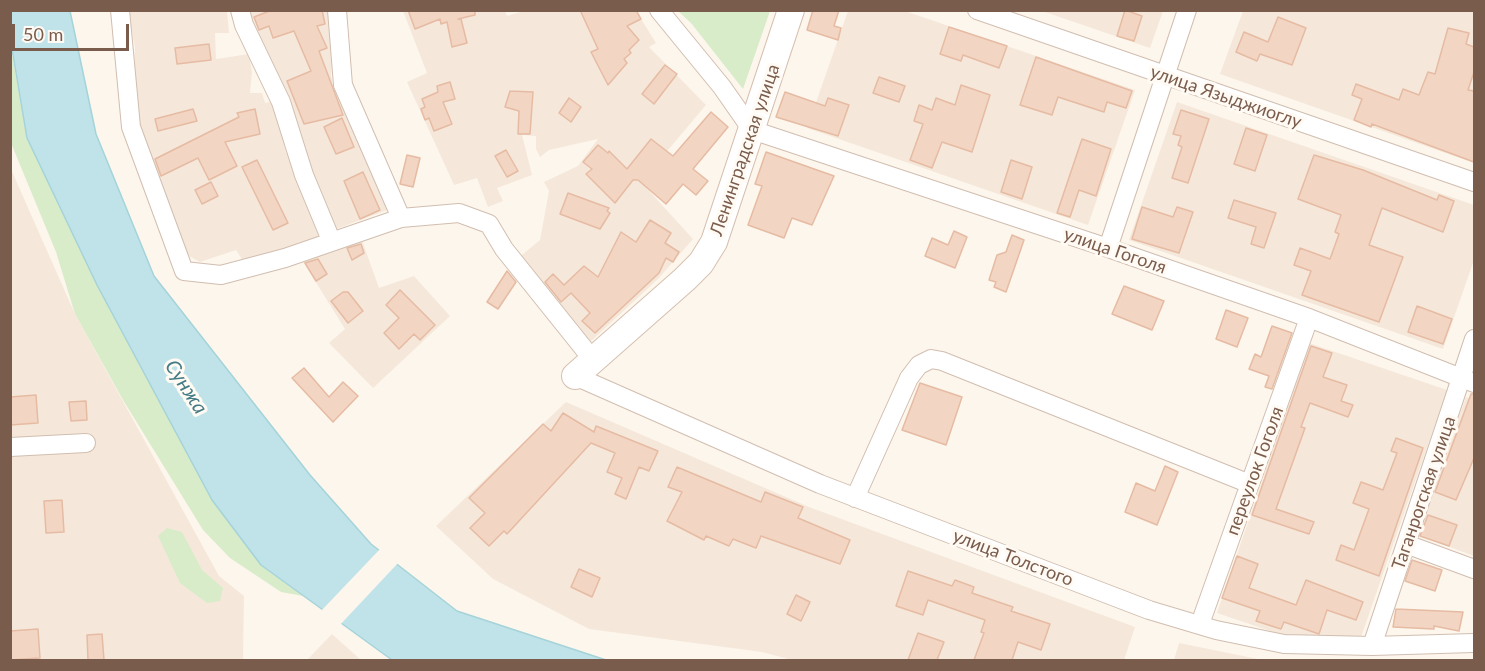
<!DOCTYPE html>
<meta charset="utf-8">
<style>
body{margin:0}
#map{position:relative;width:1485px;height:671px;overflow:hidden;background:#fdf6ec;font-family:Lato,sans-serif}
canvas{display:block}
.frame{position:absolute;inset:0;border:12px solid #7a5c4d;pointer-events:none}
.scale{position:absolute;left:12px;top:24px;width:117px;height:27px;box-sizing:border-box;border:3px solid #7a5c4d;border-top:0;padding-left:8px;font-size:18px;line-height:21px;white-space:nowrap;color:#7a5c4d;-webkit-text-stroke:4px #fffaf3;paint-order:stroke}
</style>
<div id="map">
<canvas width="1485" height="671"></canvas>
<div class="frame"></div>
<div class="scale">50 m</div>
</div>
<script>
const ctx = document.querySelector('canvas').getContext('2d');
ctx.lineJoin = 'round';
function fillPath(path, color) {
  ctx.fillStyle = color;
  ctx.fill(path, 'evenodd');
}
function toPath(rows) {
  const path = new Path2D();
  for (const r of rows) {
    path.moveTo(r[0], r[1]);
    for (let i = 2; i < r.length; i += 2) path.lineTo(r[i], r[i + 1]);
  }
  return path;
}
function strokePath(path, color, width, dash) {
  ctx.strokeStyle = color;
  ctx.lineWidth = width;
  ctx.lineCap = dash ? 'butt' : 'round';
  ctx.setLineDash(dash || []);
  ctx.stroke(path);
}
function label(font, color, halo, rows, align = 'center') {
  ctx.font = font + ' Lato,sans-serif';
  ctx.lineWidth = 6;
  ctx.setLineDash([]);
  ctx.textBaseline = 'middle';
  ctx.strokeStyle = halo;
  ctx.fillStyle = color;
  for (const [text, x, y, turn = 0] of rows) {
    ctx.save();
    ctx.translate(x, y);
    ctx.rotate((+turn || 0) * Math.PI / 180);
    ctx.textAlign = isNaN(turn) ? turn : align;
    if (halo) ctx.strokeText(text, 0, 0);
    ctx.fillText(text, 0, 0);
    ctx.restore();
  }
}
fillPath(toPath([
 [527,10,636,11,656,43,649,47,706,105,641,182,693,239,658,279,589,343,517,259,540,240,549,191,544,182,578,166,598,139,549,150,540,157,536,149,536,136,522,135,532,175,497,188,503,201,488,207,477,178,454,185,407,82,427,73,403,11,505,11,507,16],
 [128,11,227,11,229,33,215,33,216,59,249,54,252,73,250,93,262,93,265,103,275,101,285,149,319,237,245,264,236,250,200,262,189,256,143,154,134,94,135,47],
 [245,11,330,11,334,41,331,75,334,90,390,209,331,231],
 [848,11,905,11,1135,90,1088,225,807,128],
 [1042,11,1163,11,1150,48],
 [1243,11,1474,11,1474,163,1220,74],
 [1177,102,1474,205,1474,260,1443,349,1129,240],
 [10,167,75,314,219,576,244,596,243,660,11,660],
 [360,235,379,288,414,276,450,316,373,388,329,343,345,329,302,260],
 [1306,342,1447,390,1360,640,1288,637,1217,613,1278,434,1274,432],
 [1466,397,1474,400,1474,556,1417,535],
 [566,402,809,507,1135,627,1124,660,792,660,762,652,589,629,493,579,436,526],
 [332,634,361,660,307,660],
 [1179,643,1263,660,1174,660]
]), '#f5e8da');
fillPath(toPath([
 [678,11,770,11,743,89,691,23],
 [10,43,27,138,261,565,303,596,281,592,230,558,203,530,123,400,75,314,56,252,11,143],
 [167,528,182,532,202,570,223,588,220,601,207,603,180,583,158,536]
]), '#d8ecc9');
const water = toPath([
 [10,11,70,11,96,134,154,276,310,475,371,544,457,611,606,660,392,660,261,565,212,500,97,285,27,138,11,43,10,11]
]);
fillPath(water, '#bfe3e8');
strokePath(water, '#a5d3da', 1.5);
fillPath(toPath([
 [381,548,399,562,339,626,320,612]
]), '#fdf6ec');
const building = toPath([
 [272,10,322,10,325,24,317,26,327,48,319,51,343,115,304,124,287,81,311,71,294,31,273,38,269,26,259,30,254,17,272,10],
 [408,10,475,10,475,15,458,19,461,19,467,43,452,47,447,22,441,24,440,19,415,29,408,10],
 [580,10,636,10,641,19,627,26,639,40,629,50,631,53,624,59,627,63,608,85,591,52,598,49,580,10],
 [813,10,839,10,834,26,841,28,838,40,807,30,813,10],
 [1125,10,1142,16,1134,41,1117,36,1125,10],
 [1278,17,1306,28,1292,65,1260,54,1257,61,1236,52,1244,32,1268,42,1278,17],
 [949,27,1007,46,999,68,963,55,961,61,940,54,949,27],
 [1448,28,1469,33,1466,44,1474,47,1474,72,1468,90,1474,91,1474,162,1372,124,1371,127,1354,120,1362,99,1352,95,1356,84,1399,100,1403,89,1419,95,1428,72,1435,74,1448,28],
 [209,44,211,60,177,64,175,48,209,44],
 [1036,57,1132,91,1126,108,1107,102,1104,112,1058,97,1052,115,1020,105,1036,57],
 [665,65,677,74,654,104,642,94,665,65],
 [879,77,905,86,899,102,873,93,879,77],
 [450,82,455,99,443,102,452,124,434,131,429,118,425,120,421,109,425,107,422,99,438,92,437,86,450,82],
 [961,85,990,95,972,152,942,142,932,168,910,160,923,124,914,121,919,105,932,110,936,98,955,105,961,85],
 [510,91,533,92,530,134,518,134,519,111,505,107,510,91],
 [785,92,825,106,828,98,849,105,838,136,776,117,785,92],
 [569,98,581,107,571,122,559,113,569,98],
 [193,109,197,121,158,131,155,119,193,109],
 [255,109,260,134,225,142,237,166,209,180,198,158,161,176,155,159,239,117,237,113,255,109],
 [1181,110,1209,119,1188,183,1172,178,1182,147,1178,145,1181,136,1173,134,1181,110],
 [711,112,728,127,693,169,708,181,696,195,683,184,666,204,638,180,633,180,615,203,586,174,592,169,583,162,598,145,608,153,609,151,627,169,651,139,673,156,711,112],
 [342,118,354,147,336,154,324,127,342,118],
 [1246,128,1267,135,1255,171,1234,164,1246,128],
 [1082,139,1111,149,1096,196,1079,190,1070,217,1057,213,1082,139],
 [506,150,518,171,507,177,495,156,506,150],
 [766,152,834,176,812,225,792,218,784,238,748,225,762,186,755,184,766,152],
 [407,155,420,158,413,187,400,184,407,155],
 [1314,155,1363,170,1437,200,1439,195,1454,201,1443,232,1382,208,1369,245,1403,257,1379,322,1302,295,1311,271,1294,265,1300,248,1330,259,1339,234,1335,232,1341,215,1298,199,1314,155],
 [257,160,288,223,273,230,242,167,257,160],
 [1011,160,1032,167,1022,199,1001,192,1011,160],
 [363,172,380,210,360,219,344,181,363,172],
 [211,182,218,196,202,204,195,190,211,182],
 [568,193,609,208,607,211,610,213,600,229,560,214,568,193],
 [1234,200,1276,213,1264,248,1251,244,1256,227,1228,218,1234,200],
 [1142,207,1173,217,1177,207,1193,212,1179,253,1132,239,1142,207],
 [650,220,671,233,665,243,679,252,673,262,666,258,659,273,595,333,582,321,590,313,571,293,561,302,545,282,553,274,564,285,584,266,598,277,621,232,636,242,650,220],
 [954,231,967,237,955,268,925,256,932,238,948,245,954,231],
 [1012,235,1024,240,1006,292,994,287,996,282,989,280,997,255,1006,252,1012,235],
 [361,244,364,253,352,260,347,248,361,244],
 [318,259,327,274,316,281,305,263,318,259],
 [507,271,516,282,498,309,487,302,507,271],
 [1124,286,1164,301,1152,330,1112,314,1124,286],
 [400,290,435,325,420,340,414,334,399,349,384,333,399,318,386,305,400,290],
 [343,292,348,292,363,311,348,323,331,301,343,292],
 [1417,306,1452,319,1443,344,1408,332,1417,306],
 [1226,310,1248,318,1237,347,1216,339,1226,310],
 [1272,326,1292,333,1272,389,1265,387,1269,376,1249,369,1255,354,1261,357,1272,326],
 [1311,346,1332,353,1323,377,1347,385,1341,401,1353,405,1348,417,1310,403,1301,427,1305,428,1276,509,1314,522,1309,534,1252,515,1311,346],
 [304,368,329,397,343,382,358,396,333,422,292,378,304,368],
 [920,383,962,397,946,445,902,430,920,383],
 [1471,394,1474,394,1474,458,1456,500,1435,492,1471,394],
 [36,395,38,423,10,425,10,397,36,395],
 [86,401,87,420,71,421,69,402,86,401],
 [563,413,594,432,596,426,658,451,649,471,639,467,626,499,615,494,622,478,607,472,615,453,591,443,507,534,504,531,489,546,470,528,485,513,469,498,543,424,551,431,563,413],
 [1396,438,1423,448,1379,576,1336,560,1341,545,1354,550,1369,509,1353,503,1361,482,1383,490,1397,453,1391,451,1396,438],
 [1165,466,1178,472,1157,525,1125,512,1136,483,1155,491,1165,466],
 [677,467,761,502,765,492,803,507,798,518,850,540,840,564,761,536,756,548,733,539,729,546,706,536,704,540,667,521,682,492,668,487,677,467],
 [62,500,64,532,46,533,44,501,62,500],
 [1428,515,1457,525,1449,546,1420,536,1428,515],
 [1237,556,1258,564,1249,588,1296,605,1306,580,1363,602,1356,620,1327,610,1319,634,1284,622,1281,629,1256,621,1260,611,1222,598,1237,556],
 [1412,560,1442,570,1435,591,1405,581,1412,560],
 [579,569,600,578,592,597,571,587,579,569],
 [908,571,952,586,955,580,974,587,972,593,1013,607,1011,611,1050,624,1041,650,1018,642,1012,660,974,660,984,633,981,632,985,620,928,600,923,615,896,606,908,571],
 [796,595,810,602,801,621,787,614,796,595],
 [1396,609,1463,612,1459,631,1434,626,1434,629,1393,627,1396,609],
 [38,629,40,658,10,660,10,631,38,629],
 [918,633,944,642,937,660,908,660,918,633],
 [102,634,104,660,88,660,87,635,102,634]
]);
fillPath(building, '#f3d5c3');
strokePath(building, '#e6bba3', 1.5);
const minor = toPath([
 [120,10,131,127,184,271,221,275,285,258,401,218,459,213,489,224,504,249,593,360],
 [240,10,244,25,281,102,304,175,331,240],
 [337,10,343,85,401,218],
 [659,10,722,87,752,130,1108,248,1309,318,1474,383],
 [977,10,1474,182],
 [1108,248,1187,10],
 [575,376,820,484,1149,610,1216,630,1284,644,1372,646,1474,643],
 [10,447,86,443],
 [855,498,909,378,919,365,931,359,942,361,1250,484],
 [1406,544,1474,569],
 [1200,624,1309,318],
 [1372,646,1474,339]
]);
const secondary = toPath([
 [575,376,685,279,701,263,714,242,791,10]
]);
strokePath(minor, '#d1beb0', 20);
strokePath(secondary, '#d6c0b0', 28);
strokePath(minor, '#fff', 18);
strokePath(secondary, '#fff', 26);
label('18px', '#7a5c4d', '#fffaf3', [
 ["улица Языджиоглу",1226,97,19],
 ["Ленинградская улица",745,150,-71],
 ["улица Гоголя",1115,251,19],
 ["переулок Гоголя",1255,471,-70],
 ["Таганрогская улица",1424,493,-71],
 ["улица Толстого",1013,558,21]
]);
label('italic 20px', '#437c86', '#fffaf3', [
 ["Сунжа",186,387,57]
]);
</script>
